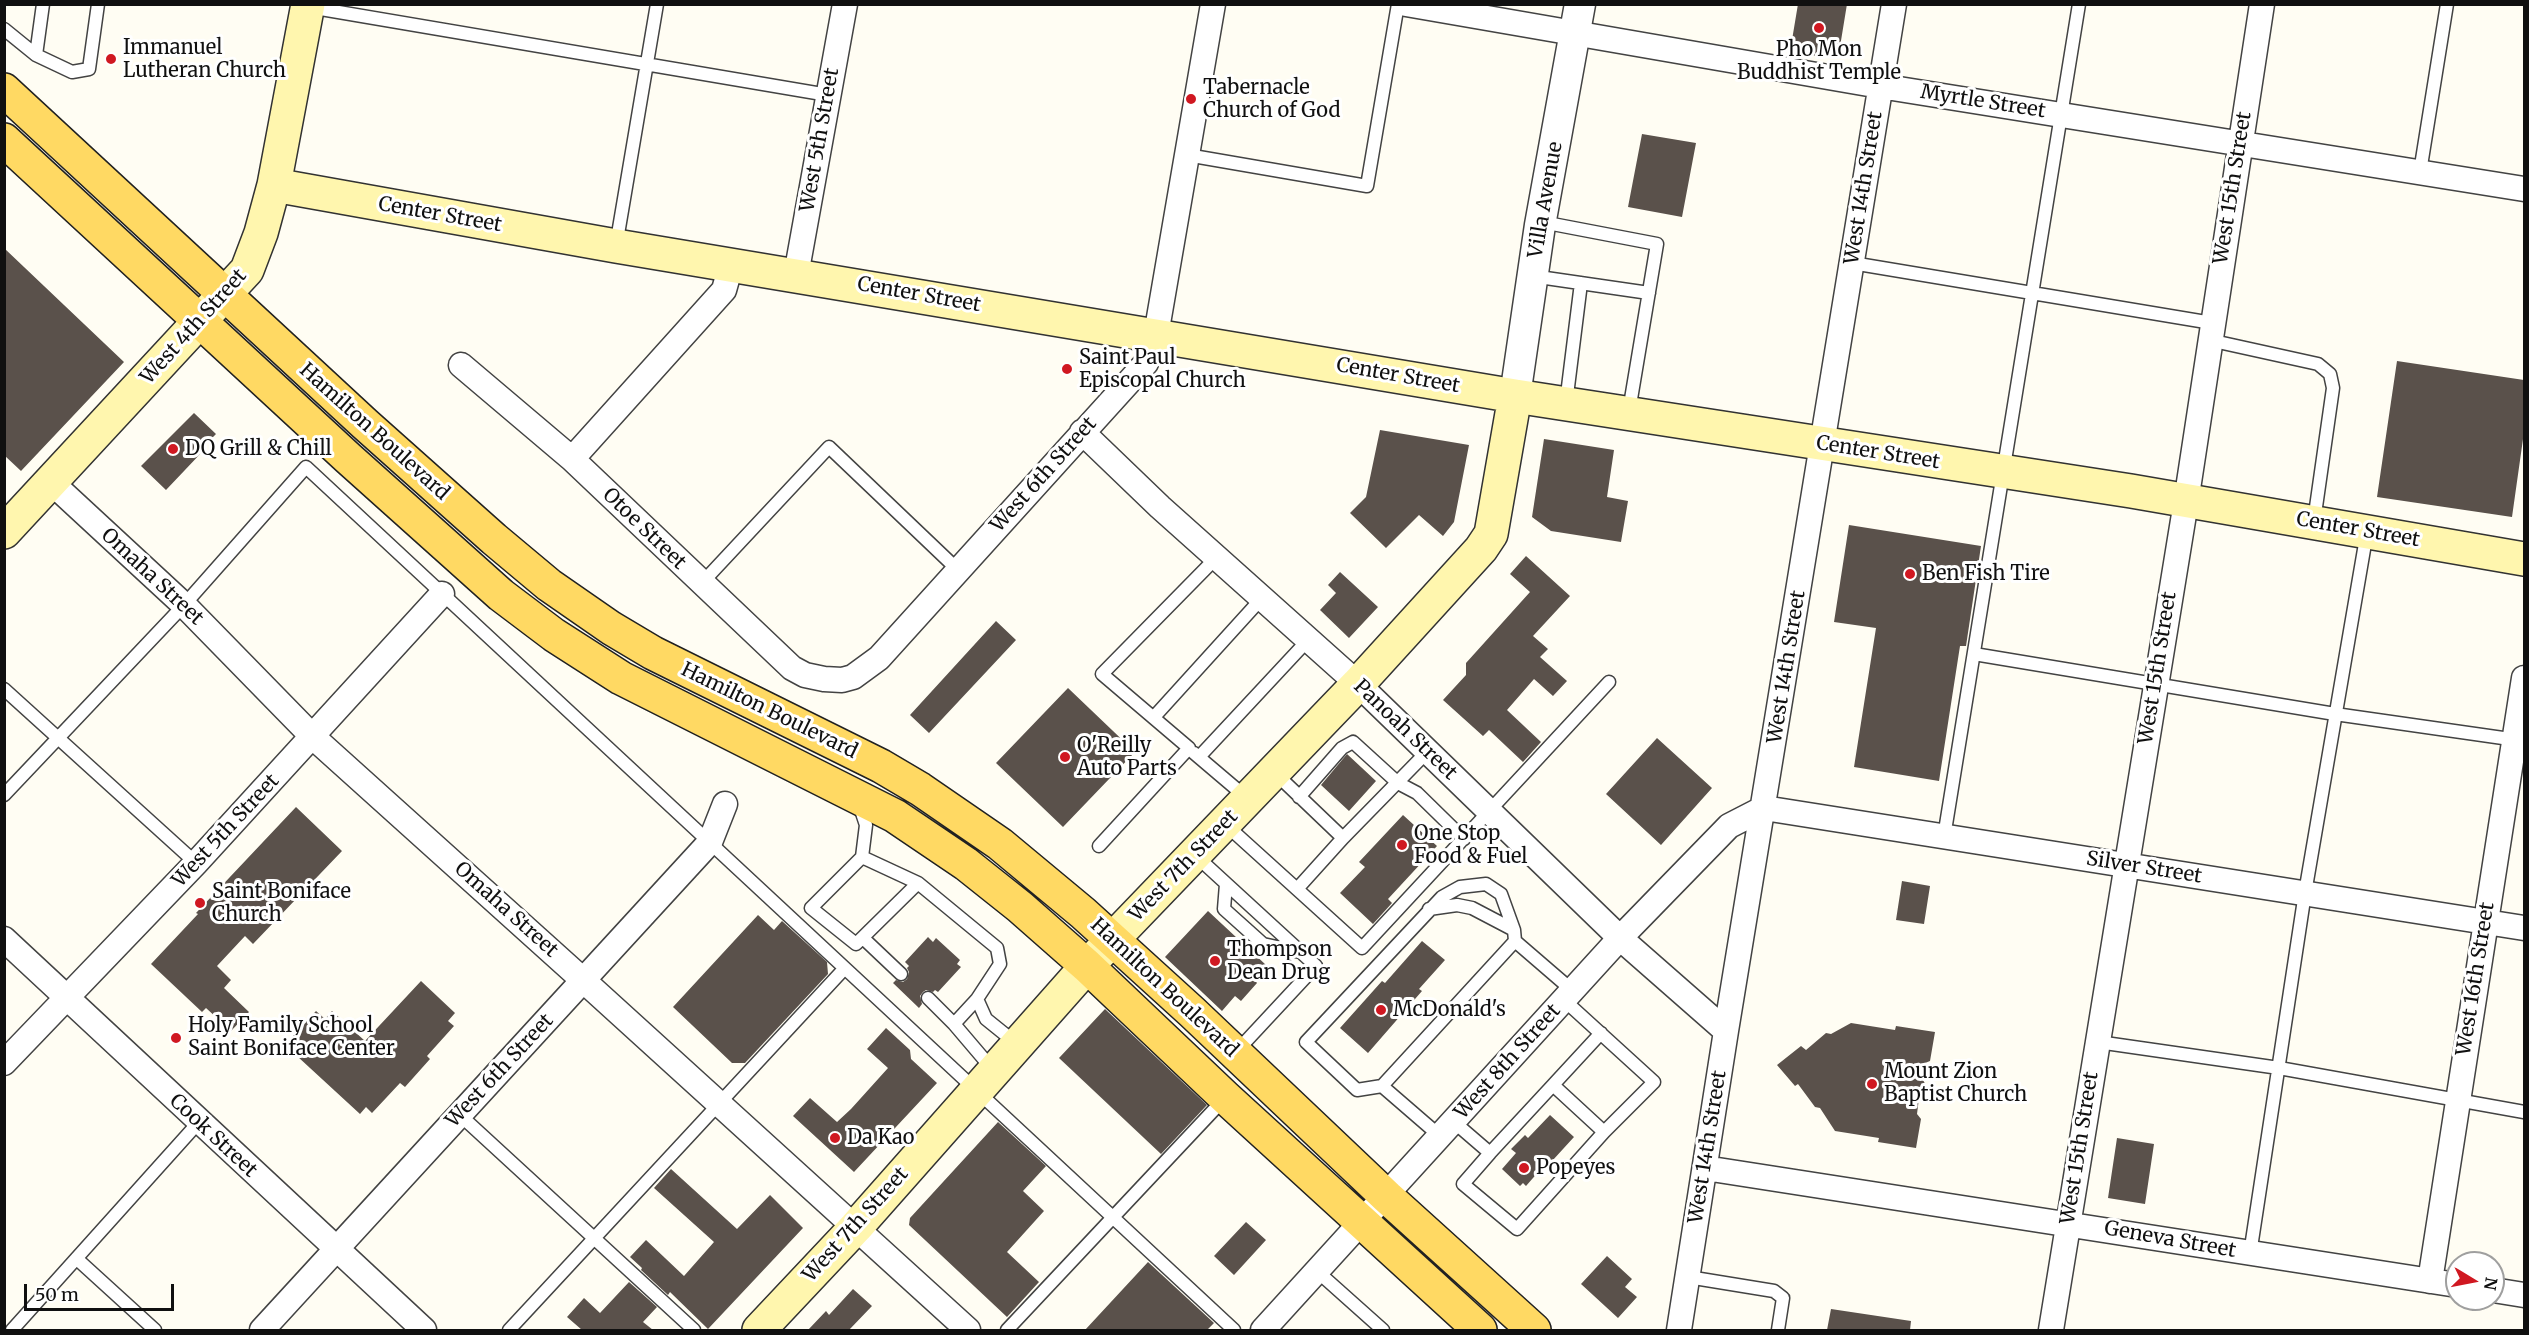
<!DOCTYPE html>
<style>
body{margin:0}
#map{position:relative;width:2529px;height:1335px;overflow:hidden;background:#fffdf3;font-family:Merriweather,serif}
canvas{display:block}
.frame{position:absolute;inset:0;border:6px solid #101010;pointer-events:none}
.north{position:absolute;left:2445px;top:1251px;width:60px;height:60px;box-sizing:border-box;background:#fff;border:2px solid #9f9f9f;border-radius:50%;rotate:100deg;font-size:16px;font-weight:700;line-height:24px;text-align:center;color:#101010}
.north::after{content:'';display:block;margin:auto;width:21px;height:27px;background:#d01821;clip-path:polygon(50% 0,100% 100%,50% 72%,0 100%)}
.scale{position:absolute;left:24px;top:1284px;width:150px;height:27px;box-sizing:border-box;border:3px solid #101010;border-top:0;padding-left:8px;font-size:18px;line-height:21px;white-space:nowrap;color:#101010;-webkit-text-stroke:4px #fff;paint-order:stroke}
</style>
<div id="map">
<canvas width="2529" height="1335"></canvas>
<div class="frame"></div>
<div class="north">N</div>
<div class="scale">50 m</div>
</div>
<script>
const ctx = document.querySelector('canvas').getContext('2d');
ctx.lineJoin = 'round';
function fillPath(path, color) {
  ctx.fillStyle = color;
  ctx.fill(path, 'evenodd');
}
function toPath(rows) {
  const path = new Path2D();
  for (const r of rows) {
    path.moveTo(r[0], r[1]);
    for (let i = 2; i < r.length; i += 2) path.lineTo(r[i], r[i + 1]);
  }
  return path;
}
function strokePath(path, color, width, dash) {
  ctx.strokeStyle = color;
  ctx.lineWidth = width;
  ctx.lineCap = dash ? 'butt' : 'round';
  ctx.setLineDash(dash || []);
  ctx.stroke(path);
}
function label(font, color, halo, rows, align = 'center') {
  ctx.font = font + ' Merriweather,serif';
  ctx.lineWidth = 6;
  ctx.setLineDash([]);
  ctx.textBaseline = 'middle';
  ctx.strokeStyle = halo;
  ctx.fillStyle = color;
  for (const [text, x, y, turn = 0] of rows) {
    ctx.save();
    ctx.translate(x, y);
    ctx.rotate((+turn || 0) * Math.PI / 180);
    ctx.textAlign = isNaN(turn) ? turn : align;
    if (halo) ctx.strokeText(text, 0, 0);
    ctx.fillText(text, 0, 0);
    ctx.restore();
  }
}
fillPath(toPath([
 [1798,4,1847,4,1838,59,1790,52],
 [1642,134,1696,143,1682,217,1628,207],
 [4,248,124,362,21,471,4,455],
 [2397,361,2524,380,2524,432,2512,517,2377,497],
 [194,413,216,434,201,449,203,451,166,490,141,466],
 [1380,430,1469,445,1454,522,1443,536,1419,515,1386,548,1350,513,1366,497],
 [1544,439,1614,450,1607,497,1628,501,1621,542,1551,531,1532,517],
 [1849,525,1981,546,1966,646,1960,646,1939,781,1854,767,1876,628,1834,622],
 [1526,556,1570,596,1533,636,1548,649,1540,657,1567,681,1553,696,1534,679,1507,710,1541,742,1523,762,1489,730,1483,736,1443,700,1466,675,1466,663,1530,592,1510,574],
 [1340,572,1378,607,1349,638,1320,610,1336,593,1328,585],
 [996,621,1016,640,929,733,910,715],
 [1068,688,1135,752,1063,827,996,763],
 [1657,738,1712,788,1661,845,1606,794],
 [1347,754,1376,781,1349,811,1321,785],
 [296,807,342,851,253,944,245,936,217,966,231,980,224,988,249,1012,231,1031,206,1008,202,1012,151,964,198,914,196,913],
 [1403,815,1437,846,1388,899,1392,903,1373,924,1340,893,1365,867,1359,862],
 [1902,881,1930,886,1924,924,1896,920],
 [1208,911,1266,965,1253,978,1257,983,1241,1001,1235,996,1222,1011,1165,957],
 [758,915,774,930,782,921,827,962,828,974,745,1063,732,1063,673,1007],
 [928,937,933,942,936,938,960,960,957,964,961,967,938,992,935,990,933,992,926,990,923,992,920,996,922,1004,919,1008,893,983,896,980,903,982,907,979,909,972,907,968,909,966,905,962],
 [1422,941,1445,960,1419,989,1422,991,1368,1053,1340,1028,1382,981,1385,983],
 [421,981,455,1013,448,1021,454,1026,427,1056,430,1059,405,1087,400,1083,372,1113,366,1107,360,1114,285,1045,316,1011,325,1019,332,1011,365,1041],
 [1105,1009,1207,1105,1161,1154,1059,1058],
 [1851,1023,1895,1030,1896,1026,1935,1032,1930,1061,1925,1063,1923,1080,1929,1091,1919,1098,1917,1114,1921,1119,1916,1148,1878,1142,1879,1138,1835,1131,1820,1108,1815,1107,1798,1084,1795,1086,1777,1065,1801,1046,1806,1050,1826,1033,1831,1034],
 [886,1028,910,1050,911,1059,937,1083,854,1172,793,1116,810,1098,837,1122,851,1109,888,1068,867,1049],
 [1550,1115,1574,1137,1542,1172,1540,1170,1526,1186,1523,1183,1520,1186,1502,1169,1516,1153,1511,1149,1525,1135,1528,1138],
 [998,1122,1046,1166,1023,1191,1044,1211,1007,1252,1039,1282,1007,1317,909,1225,910,1218],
 [2117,1138,2154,1144,2145,1204,2108,1198],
 [671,1169,737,1229,770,1195,803,1228,708,1329,670,1292,668,1295,641,1270,642,1268,630,1257,646,1240,684,1276,714,1242,654,1188],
 [1246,1222,1266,1240,1234,1275,1214,1256],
 [1607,1256,1632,1279,1625,1287,1637,1297,1618,1318,1581,1284],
 [1148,1262,1214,1323,1207,1330,1085,1330],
 [629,1282,657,1307,643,1322,653,1330,582,1330,567,1317,584,1298,600,1313],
 [853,1289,872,1306,849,1330,808,1330,826,1311,829,1315],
 [1831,1309,1911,1321,1910,1330,1827,1330]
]), '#5a514b');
const service = toPath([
 [309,7,828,95],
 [4,29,36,55,72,72,89,69,98,4],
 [36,55,43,4],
 [1187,155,1367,186,1398,4],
 [2420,172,2447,4],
 [1542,222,1657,244,1629,411],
 [616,246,657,4],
 [1852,263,2212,323],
 [1532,276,1649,293],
 [2209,340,2318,364,2330,374,2333,388,2314,521],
 [1566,403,1581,283],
 [701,584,829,447,958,570],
 [1974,654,2335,714,2517,740],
 [4,689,196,863],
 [1154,717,1262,598],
 [1194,753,1247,798],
 [1199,757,1308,640],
 [1275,773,1343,838,1427,752],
 [4,795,184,605,306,467,1234,1330],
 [1299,797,1342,748,1353,742,1398,783,1417,793,1464,839],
 [859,804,866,825,862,857],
 [1225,824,1362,948,1609,682],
 [1944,837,2079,4],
 [1099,846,1189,748,1102,674,1217,557],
 [1195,855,1316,966,1236,1052],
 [918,883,856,944,811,908,862,857,918,883,997,948,1000,964,977,999,954,1024],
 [1226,884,1224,909,1263,944,1300,952],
 [1297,889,1343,838],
 [1429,909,1457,905,1472,908,1514,930],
 [863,938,901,974],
 [928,998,954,1024,994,1071],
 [977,999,986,1019,1017,1044],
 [1564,1000,1654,1082,1604,1132],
 [2098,1042,2279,1068,2524,1112],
 [1553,1085,1601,1033],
 [1382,1086,1357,1090,1306,1042,1442,897,1460,887,1486,884,1501,894,1514,930,1515,941,1573,991],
 [460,1115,694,1330],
 [1454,1122,1490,1153,1463,1184,1517,1229,1604,1132,1553,1085,1490,1153],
 [1441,1137,1382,1086,1515,941],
 [2250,1254,2305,893,2367,532],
 [77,1259,155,1330],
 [1318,1272,1383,1330],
 [1688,1277,1774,1291,1783,1298,1778,1330],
 [12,1330,198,1123],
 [509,1330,844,969],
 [1007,1330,1225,1098]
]);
const minor = toPath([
 [1406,4,1880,86,2524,189],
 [796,275,845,4],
 [461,365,572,459,792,668,805,675,824,679,842,680,853,677,879,658,1146,363,1156,335,1213,4],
 [1082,432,1160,507,1358,684,1620,938,1726,1031],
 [572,459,724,290,731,265],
 [51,482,184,605,313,737,584,981,968,1330],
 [4,939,424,1330],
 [4,1063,196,863,442,594],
 [1705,1168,2457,1285],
 [2430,1281,2524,678],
 [2493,1290,2524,1295],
 [262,1330,710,842,725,804],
 [1263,1330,1620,938,1729,826,1764,808,2524,928],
 [1679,1330,1726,1031,1894,4],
 [2051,1330,2186,502,2262,4]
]);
const tertiary = toPath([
 [1515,396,1540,225,1580,4]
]);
const secondary = toPath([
 [274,185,616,246,1515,396,2131,491,2524,559],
 [4,532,247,270,261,233,274,185,308,4],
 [759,1330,856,1227,1087,966,1358,684,1481,549,1491,534,1515,396]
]);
const primary = toPath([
 [4,90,365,424,494,539,549,585,611,628,653,653,881,766,920,789,1000,844,1083,913,1192,1012,1387,1197,1534,1330],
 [4,140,348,458,501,595,554,635,621,678,895,816,966,864,1020,907,1087,966,1225,1097,1480,1330]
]);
strokePath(service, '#434343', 15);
strokePath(minor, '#434343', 27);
strokePath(tertiary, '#434343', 33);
strokePath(secondary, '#323232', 36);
strokePath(primary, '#212121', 36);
strokePath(service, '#fff', 12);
strokePath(minor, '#fff', 24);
strokePath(tertiary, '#fff', 30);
strokePath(secondary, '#fff6ae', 33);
strokePath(primary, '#ffd963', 33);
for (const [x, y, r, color] of [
 [1819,28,6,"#d01821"],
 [111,59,6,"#d01821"],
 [1191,99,6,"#d01821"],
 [1067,369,6,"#d01821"],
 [173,449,6,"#d01821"],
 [1910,574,6,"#d01821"],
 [1065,757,6,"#d01821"],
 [1402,845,6,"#d01821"],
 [200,903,6,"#d01821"],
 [1215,961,6,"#d01821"],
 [1381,1010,6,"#d01821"],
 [176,1038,6,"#d01821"],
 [1872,1084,6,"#d01821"],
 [835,1138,6,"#d01821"],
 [1524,1168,6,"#d01821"]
]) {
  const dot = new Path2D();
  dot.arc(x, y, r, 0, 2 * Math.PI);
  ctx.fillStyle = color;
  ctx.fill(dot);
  strokePath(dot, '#fff', 2);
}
label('20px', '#101010', '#fff', [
 ["Immanuel",123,48],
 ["Lutheran Church",123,71],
 ["Pho Mon",1819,50,"center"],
 ["Buddhist Temple",1819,73,"center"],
 ["Tabernacle",1203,88],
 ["Church of God",1203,111],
 ["Saint Paul",1079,358],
 ["Episcopal Church",1079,381],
 ["DQ Grill & Chill",185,449],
 ["Ben Fish Tire",1922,574],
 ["O'Reilly",1077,746],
 ["Auto Parts",1077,769],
 ["One Stop",1414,834],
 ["Food & Fuel",1414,857],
 ["Saint Boniface",212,892],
 ["Church",212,915],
 ["Thompson",1227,950],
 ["Dean Drug",1227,973],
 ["McDonald's",1393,1010],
 ["Holy Family School",188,1026],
 ["Saint Boniface Center",188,1049],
 ["Mount Zion",1884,1072],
 ["Baptist Church",1884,1095],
 ["Da Kao",847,1138],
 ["Popeyes",1536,1168]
], 'left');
label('20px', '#101010', '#fff', [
 ["Myrtle Street",1983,102,9],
 ["West 5th Street",820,140,-80],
 ["West 14th Street",1864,188,-81],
 ["West 15th Street",2233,188,-81],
 ["Villa Avenue",1546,200,-80],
 ["Center Street",440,215,10],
 ["Center Street",919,295,10],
 ["West 4th Street",194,327,-48],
 ["Center Street",1398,376,10],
 ["Hamilton Boulevard",374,432,42],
 ["Center Street",1878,453,9],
 ["West 6th Street",1044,475,-48],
 ["Otoe Street",644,529,44],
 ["Center Street",2358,530,10],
 ["Omaha Street",152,577,43],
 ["West 14th Street",1787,667,-81],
 ["West 15th Street",2158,668,-81],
 ["Hamilton Boulevard",769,711,26],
 ["Panoah Street",1405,730,44],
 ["West 5th Street",226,831,-47],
 ["West 7th Street",1184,866,-46],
 ["Silver Street",2144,868,9],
 ["Omaha Street",506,910,42],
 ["West 16th Street",2476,979,-81],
 ["Hamilton Boulevard",1164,988,43],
 ["West 8th Street",1508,1062,-48],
 ["West 6th Street",500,1071,-47],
 ["Cook Street",213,1136,43],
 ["West 14th Street",1708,1147,-81],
 ["West 15th Street",2080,1148,-81],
 ["West 7th Street",856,1225,-48],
 ["Geneva Street",2170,1240,10]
]);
</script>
